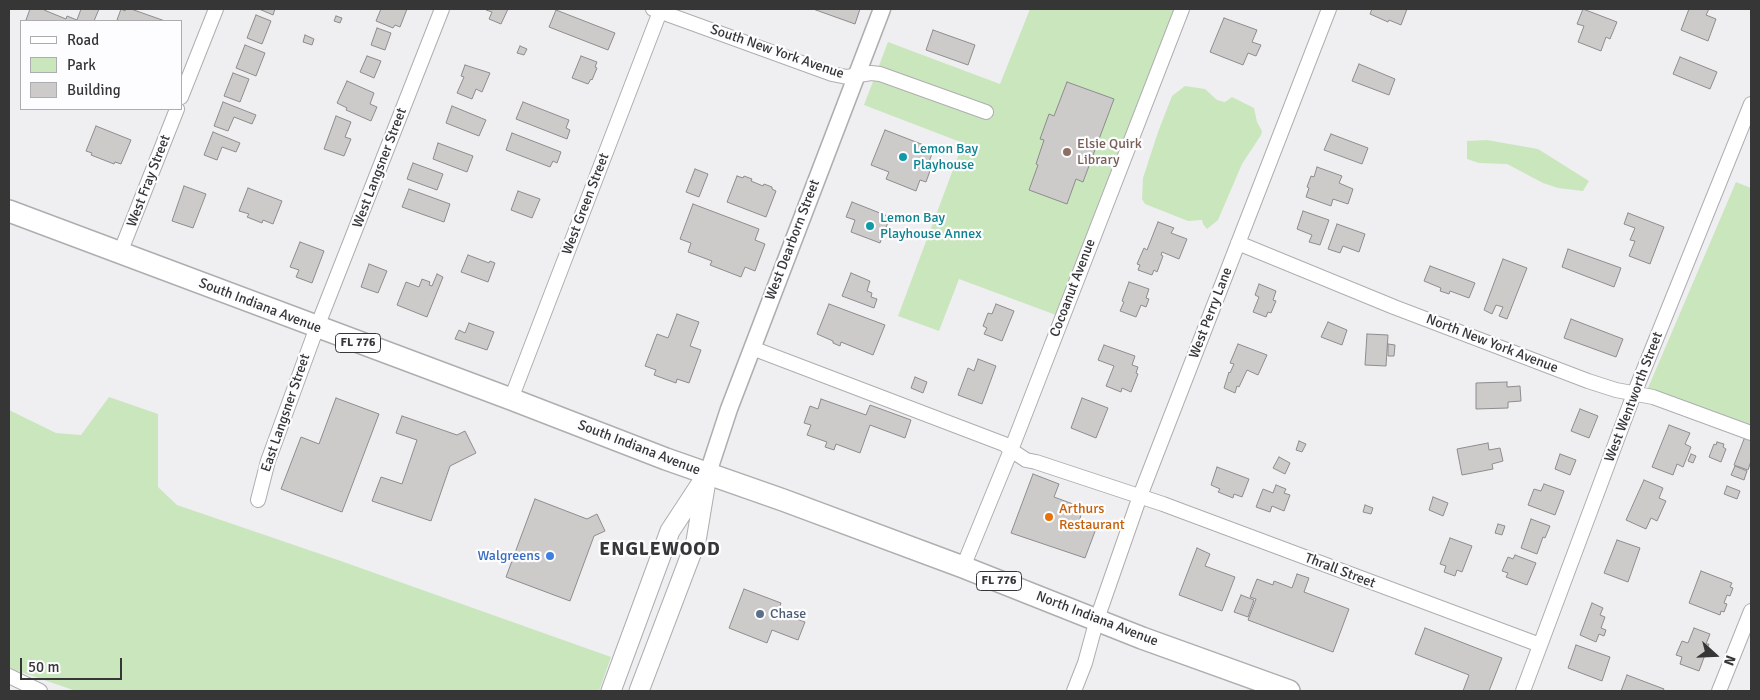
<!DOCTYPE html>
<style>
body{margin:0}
#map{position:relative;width:1760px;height:700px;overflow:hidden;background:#efeff2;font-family:Signika,sans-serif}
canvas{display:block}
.frame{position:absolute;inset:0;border:10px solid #363637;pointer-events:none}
.legend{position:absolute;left:20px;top:20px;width:162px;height:90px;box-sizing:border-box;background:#fdfdff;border:1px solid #adadaf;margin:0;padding:6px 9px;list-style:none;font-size:15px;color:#363637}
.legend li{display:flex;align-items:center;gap:10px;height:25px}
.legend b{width:25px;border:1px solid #adadaf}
.north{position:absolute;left:1690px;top:630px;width:50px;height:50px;-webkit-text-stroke:4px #fdfdff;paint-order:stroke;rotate:110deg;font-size:14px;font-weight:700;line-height:20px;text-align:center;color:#363637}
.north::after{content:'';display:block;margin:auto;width:18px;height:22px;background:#363637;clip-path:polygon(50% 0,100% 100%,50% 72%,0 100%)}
.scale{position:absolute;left:20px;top:658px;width:102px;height:22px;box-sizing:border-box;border:2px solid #363637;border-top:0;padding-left:6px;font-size:15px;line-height:18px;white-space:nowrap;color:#363637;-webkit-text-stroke:4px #fdfdff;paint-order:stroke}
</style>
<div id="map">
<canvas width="1760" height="700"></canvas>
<div class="frame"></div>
<ul class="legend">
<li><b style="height:6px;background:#fff"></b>Road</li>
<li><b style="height:14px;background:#cae6bd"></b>Park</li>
<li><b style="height:14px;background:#cdcbca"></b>Building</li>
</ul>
<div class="north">N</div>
<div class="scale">50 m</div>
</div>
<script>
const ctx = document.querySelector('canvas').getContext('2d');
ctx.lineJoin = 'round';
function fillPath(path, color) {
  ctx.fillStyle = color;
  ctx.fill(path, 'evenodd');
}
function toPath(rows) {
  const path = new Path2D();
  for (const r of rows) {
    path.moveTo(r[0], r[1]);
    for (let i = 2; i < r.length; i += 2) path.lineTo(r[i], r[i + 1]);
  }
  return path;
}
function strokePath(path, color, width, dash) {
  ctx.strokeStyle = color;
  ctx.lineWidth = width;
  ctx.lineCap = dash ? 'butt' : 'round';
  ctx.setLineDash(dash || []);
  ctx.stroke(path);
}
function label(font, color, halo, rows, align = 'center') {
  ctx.font = font + ' Signika,sans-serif';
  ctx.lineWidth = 4.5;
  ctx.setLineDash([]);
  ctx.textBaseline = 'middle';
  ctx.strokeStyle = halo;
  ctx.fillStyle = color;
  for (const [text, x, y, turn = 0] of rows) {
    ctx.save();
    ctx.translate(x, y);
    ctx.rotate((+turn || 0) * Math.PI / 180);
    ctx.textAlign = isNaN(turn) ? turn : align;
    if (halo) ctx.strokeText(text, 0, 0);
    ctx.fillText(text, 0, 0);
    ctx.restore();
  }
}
fillPath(toPath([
 [1030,9,1175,9,1056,315,959,279,939,331,898,316,963,143,864,105,888,42,1000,84],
 [1185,86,1205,89,1217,100,1225,102,1232,97,1254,108,1257,122,1262,131,1261,135,1242,164,1218,220,1207,229,1203,224,1202,220,1188,221,1145,204,1142,199,1143,178,1158,132,1172,96],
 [1487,140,1538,149,1589,181,1583,191,1558,188,1543,183,1507,164,1479,163,1467,159,1467,141],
 [1736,182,1751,188,1751,434,1645,395],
 [109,397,158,414,158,487,177,505,338,560,611,657,599,691,76,691,9,668,9,410,56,433,81,435]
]), '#cae6bd');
const building = toPath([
 [30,9,44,9,44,10,66,19,67,16,77,20,81,9,99,9,94,21,30,21,26,20,30,9],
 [121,9,125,11,126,9,131,9,165,21,121,21,117,20,121,9],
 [259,9,275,9,273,15,259,9],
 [381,9,407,9,400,27,395,25,393,28,376,21,381,9],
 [486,9,508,9,501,24,489,19,492,12,486,10,486,9],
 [813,9,860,9,855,24,813,9],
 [1372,9,1407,9,1401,25,1389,20,1388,22,1370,14,1372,9],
 [1583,9,1617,22,1610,39,1606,37,1601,51,1578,42,1584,26,1577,24,1583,9],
 [1689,9,1709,9,1706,15,1716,19,1708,41,1681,30,1689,9],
 [556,10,615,33,608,50,549,27,556,10],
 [256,15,271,21,262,44,247,38,256,15],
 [336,16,342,18,340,23,334,21,336,16],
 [1224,18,1257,30,1252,42,1261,45,1256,56,1248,53,1243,65,1210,52,1224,18],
 [377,28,391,33,385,50,371,45,377,28],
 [933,30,975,45,968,65,926,50,933,30],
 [305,35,314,39,312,45,303,42,305,35],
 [245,45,265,53,256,76,236,68,245,45],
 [520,46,527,49,524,55,517,53,520,46],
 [367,56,381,61,374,78,360,72,367,56],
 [581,56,597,62,595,67,597,68,592,80,591,79,588,84,572,78,581,56],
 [1680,57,1717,72,1710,89,1673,74,1680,57],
 [1359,64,1395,79,1389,95,1352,81,1359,64],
 [465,65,490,73,482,92,476,89,472,99,457,93,464,77,461,76,465,65],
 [233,73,249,79,240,102,224,96,233,73],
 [347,81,374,93,370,104,377,107,371,121,346,110,347,108,337,103,347,81],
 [1067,82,1114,99,1083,182,1076,179,1067,204,1029,190,1038,165,1036,164,1044,140,1040,139,1049,114,1054,116,1067,82],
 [223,102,256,115,252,124,234,117,228,131,214,126,223,102],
 [523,102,569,120,566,128,570,130,567,139,516,119,523,102],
 [452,106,486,120,479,136,446,123,452,106],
 [336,116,351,122,345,137,351,139,344,156,324,149,336,116],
 [96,126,131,140,121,164,115,162,114,164,91,155,92,153,86,151,96,126],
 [885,130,934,149,926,169,930,171,926,182,920,180,916,191,886,179,889,172,871,165,885,130],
 [213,132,240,143,236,152,222,147,217,160,204,155,213,132],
 [512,133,561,152,557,163,553,161,550,167,506,150,512,133],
 [1331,134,1368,148,1362,164,1324,150,1331,134],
 [438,143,473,156,467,172,433,159,438,143],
 [413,163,443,174,437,190,407,179,413,163],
 [1317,167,1342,176,1339,183,1353,189,1348,204,1333,199,1331,206,1306,197,1309,188,1307,187,1311,176,1314,177,1317,167],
 [695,169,708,174,699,197,686,192,695,169],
 [737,176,743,178,744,176,752,179,751,181,763,186,764,184,772,187,772,189,776,191,766,217,727,202,737,176],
 [184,186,206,194,193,228,172,221,184,186],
 [248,188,282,201,273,224,263,220,262,223,247,217,249,214,239,211,248,188],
 [409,189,450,204,444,222,402,207,409,189],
 [518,191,540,199,532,218,511,210,518,191],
 [852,202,890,217,880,243,851,232,855,220,846,217,852,202],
 [693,204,759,229,755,240,765,244,755,271,745,267,741,277,710,265,712,261,688,252,691,243,680,239,693,204],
 [1303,211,1329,220,1320,245,1309,242,1312,235,1297,229,1303,211],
 [1628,213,1664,227,1650,264,1629,256,1635,241,1630,240,1635,228,1624,224,1628,213],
 [1158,222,1174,228,1171,233,1187,239,1179,259,1162,252,1161,255,1163,256,1157,272,1154,270,1152,275,1138,270,1140,265,1137,264,1144,248,1147,250,1158,222],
 [1337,224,1365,234,1359,252,1343,246,1340,253,1328,249,1337,224],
 [300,242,324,251,312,283,296,277,299,270,290,267,300,242],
 [1568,249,1621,268,1614,287,1562,267,1568,249],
 [468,255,489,263,490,261,495,263,488,282,461,272,468,255],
 [1503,259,1527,268,1507,319,1499,316,1503,307,1496,305,1492,314,1484,310,1503,259],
 [369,264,387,271,378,293,361,287,369,264],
 [1430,266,1475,283,1469,298,1450,291,1449,294,1440,291,1441,288,1424,281,1430,266],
 [851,273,870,281,867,291,872,293,871,297,877,299,874,308,842,296,851,273],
 [437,274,443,277,427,317,397,305,406,282,419,287,422,279,430,282,429,285,432,286,437,274],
 [1129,282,1149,289,1146,298,1149,299,1146,307,1141,305,1136,317,1120,311,1124,302,1122,301,1129,282],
 [1259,284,1276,291,1273,300,1276,301,1271,313,1268,312,1266,317,1253,312,1259,297,1255,295,1259,284],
 [829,304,885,325,873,355,841,342,840,346,833,343,833,341,817,334,829,304],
 [996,304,1014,311,1002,341,984,334,987,328,983,326,988,313,992,314,996,304],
 [677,314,699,322,690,346,701,350,689,383,677,379,676,383,654,375,656,370,645,366,657,334,668,338,677,314],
 [1571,319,1623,339,1616,357,1564,338,1571,319],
 [1328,322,1347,330,1342,345,1321,337,1328,322],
 [469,323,494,332,487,350,455,339,459,330,465,333,469,323],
 [1367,334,1388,335,1386,366,1365,365,1367,334],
 [1238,344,1267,355,1258,375,1247,370,1239,387,1237,386,1235,393,1224,388,1229,372,1230,373,1234,364,1230,363,1238,344],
 [1388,344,1395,345,1394,356,1388,356,1388,344],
 [1104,345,1135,356,1132,365,1138,367,1136,373,1138,374,1131,392,1122,388,1121,392,1106,386,1114,366,1098,360,1104,345],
 [978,359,996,366,982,404,958,395,968,368,974,371,978,359],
 [915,377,927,382,923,393,911,388,915,377],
 [1507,382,1507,387,1520,386,1521,401,1508,402,1508,408,1476,409,1476,383,1507,382],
 [336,398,379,414,342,512,281,489,301,437,319,444,336,398],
 [1082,398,1108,408,1096,438,1071,428,1082,398],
 [821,399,866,415,870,405,911,420,905,438,870,425,860,453,836,444,834,450,825,447,827,442,807,435,811,425,804,423,810,406,818,409,821,399],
 [1580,409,1598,416,1589,438,1571,431,1580,409],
 [402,416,457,435,465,431,476,453,450,466,431,521,372,501,381,477,402,484,417,440,396,433,402,416],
 [1669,425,1690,433,1685,444,1691,447,1683,467,1677,464,1673,475,1652,467,1669,425],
 [1746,434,1751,436,1751,461,1748,470,1734,465,1746,434],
 [1299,441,1306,444,1302,452,1296,450,1299,441],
 [1717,442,1724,444,1723,447,1726,449,1721,462,1709,457,1714,444,1716,445,1717,442],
 [1488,443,1489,450,1500,448,1503,461,1492,464,1493,469,1462,475,1457,449,1488,443],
 [1560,454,1576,460,1570,475,1555,469,1560,454],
 [1691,454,1696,456,1693,463,1688,461,1691,454],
 [1279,457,1290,463,1285,474,1273,468,1279,457],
 [1735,466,1747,471,1744,480,1731,475,1735,466],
 [1217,467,1249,479,1242,497,1234,494,1233,498,1218,492,1220,489,1211,485,1217,467],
 [1033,474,1059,484,1054,497,1073,504,1071,510,1081,514,1080,519,1097,526,1085,558,1011,533,1033,474],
 [1644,480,1663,488,1659,498,1666,501,1657,521,1651,518,1646,529,1626,520,1644,480],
 [1544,484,1564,491,1555,515,1528,505,1534,489,1541,491,1544,484],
 [1276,485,1286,489,1284,493,1290,495,1284,511,1272,506,1270,512,1256,507,1263,489,1273,493,1276,485],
 [1727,486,1740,491,1737,499,1724,494,1727,486],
 [1433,497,1448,503,1443,516,1429,510,1433,497],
 [535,499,587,519,597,514,605,531,594,536,570,601,506,577,535,499],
 [1365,505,1373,508,1371,514,1363,512,1365,505],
 [1531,519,1550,526,1545,538,1543,537,1537,554,1521,548,1531,519],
 [1498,524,1505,526,1502,535,1495,533,1498,524],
 [1450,538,1472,546,1462,572,1457,570,1455,576,1444,572,1446,566,1440,564,1450,538],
 [1617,540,1640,548,1628,582,1604,573,1617,540],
 [1197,548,1210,554,1205,566,1235,577,1222,611,1179,595,1197,548],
 [1515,555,1536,563,1527,585,1506,577,1508,573,1502,571,1508,557,1513,559,1515,555],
 [1701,571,1732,583,1730,587,1733,588,1730,596,1727,595,1724,603,1727,604,1724,612,1721,611,1720,615,1689,603,1701,571],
 [1297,574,1309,578,1304,592,1349,609,1333,652,1248,620,1256,599,1250,597,1257,579,1273,585,1274,581,1292,588,1297,574],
 [744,589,781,603,778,612,805,622,798,640,772,630,767,643,729,628,744,589],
 [1241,595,1254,600,1248,617,1234,612,1241,595],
 [1592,603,1603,608,1600,615,1605,617,1601,628,1606,630,1604,636,1599,634,1596,642,1580,635,1592,603],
 [1425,628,1502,658,1489,691,1463,691,1469,675,1415,654,1425,628],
 [1694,628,1710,634,1706,644,1709,644,1699,671,1680,664,1682,657,1676,655,1682,641,1688,643,1694,628],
 [1576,645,1610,657,1602,681,1568,668,1576,645],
 [1627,675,1664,689,1663,691,1621,691,1627,675]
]);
fillPath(building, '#cdcbca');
strokePath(building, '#8e8c8c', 1);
const minor = toPath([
 [653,9,832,74,847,77,871,73,880,74,986,112],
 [181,97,216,9],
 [1238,243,1394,307,1588,381,1616,390,1653,397,1751,433],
 [120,253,177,109],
 [752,348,1004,444,1011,450,1026,460,1036,462,1163,504,1540,645],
 [511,399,661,9],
 [258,500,268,461,317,327,442,9],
 [963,567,1011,450,1182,9],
 [9,676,40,691],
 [1074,691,1085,663,1097,619,1140,496,1329,9],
 [1523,691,1634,394,1751,104],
 [1719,691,1751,611]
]);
const tertiary = toPath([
 [708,473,729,409,882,9]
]);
const secondary = toPath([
 [611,691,670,531,708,473],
 [639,691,696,541,706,481]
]);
const primary = toPath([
 [9,211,511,399,666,459,783,500,963,567,1142,638,1289,691]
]);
strokePath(minor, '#aeaeb1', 16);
strokePath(tertiary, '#aeaeb1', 19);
strokePath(secondary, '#aeaeb1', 21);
strokePath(primary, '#aeaeb1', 24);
strokePath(minor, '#fff', 14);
strokePath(tertiary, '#fff', 16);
strokePath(secondary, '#fff', 19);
strokePath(primary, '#fff', 21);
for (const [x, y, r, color] of [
 [1067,152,5,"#8d6e63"],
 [903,157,5,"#0f9aa8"],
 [870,226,5,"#0f9aa8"],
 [1049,517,5,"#e8710a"],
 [550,556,5,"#3f7fe0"],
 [760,614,5,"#5c6f8a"]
]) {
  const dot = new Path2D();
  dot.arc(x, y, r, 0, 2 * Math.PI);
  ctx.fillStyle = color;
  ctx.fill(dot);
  strokePath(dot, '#fdfdff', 2);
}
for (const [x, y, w] of [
 [358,343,45],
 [999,581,45]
]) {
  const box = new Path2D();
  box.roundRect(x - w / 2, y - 9.5, w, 19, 4);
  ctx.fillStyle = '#fdfdff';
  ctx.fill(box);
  strokePath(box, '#363637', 1);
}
label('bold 12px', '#363637', null, [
 ["FL 776",358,343],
 ["FL 776",999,581]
]);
label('14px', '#363637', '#fdfdff', [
 ["South New York Avenue",777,52,19],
 ["West Langsner Street",380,168,-69],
 ["West Fray Street",149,181,-69],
 ["West Green Street",586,204,-69],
 ["West Dearborn Street",793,240,-69],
 ["Cocoanut Avenue",1073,288,-69],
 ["South Indiana Avenue",260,306,21],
 ["West Perry Lane",1211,313,-69],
 ["North New York Avenue",1492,344,21],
 ["West Wentworth Street",1634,397,-69],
 ["East Langsner Street",286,413,-71],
 ["South Indiana Avenue",639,448,21],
 ["Thrall Street",1340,571,21],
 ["North Indiana Avenue",1097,619,21]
]);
label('14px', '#785e54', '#fdfdff', [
 ["Elsie Quirk",1077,144],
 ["Library",1077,160]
], 'left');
label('14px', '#0d838f', '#fdfdff', [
 ["Lemon Bay",913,149],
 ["Playhouse",913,165],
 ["Lemon Bay",880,218],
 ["Playhouse Annex",880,234]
], 'left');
label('14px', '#c56008', '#fdfdff', [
 ["Arthurs",1059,509],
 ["Restaurant",1059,525]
], 'left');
label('14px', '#366cbe', '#fdfdff', [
 ["Walgreens",540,556]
], 'right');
label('14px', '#4e5e75', '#fdfdff', [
 ["Chase",770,614]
], 'left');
ctx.letterSpacing = '1px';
label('bold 19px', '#363637', '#fdfdff', [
 ["ENGLEWOOD",660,550]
]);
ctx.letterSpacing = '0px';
</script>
